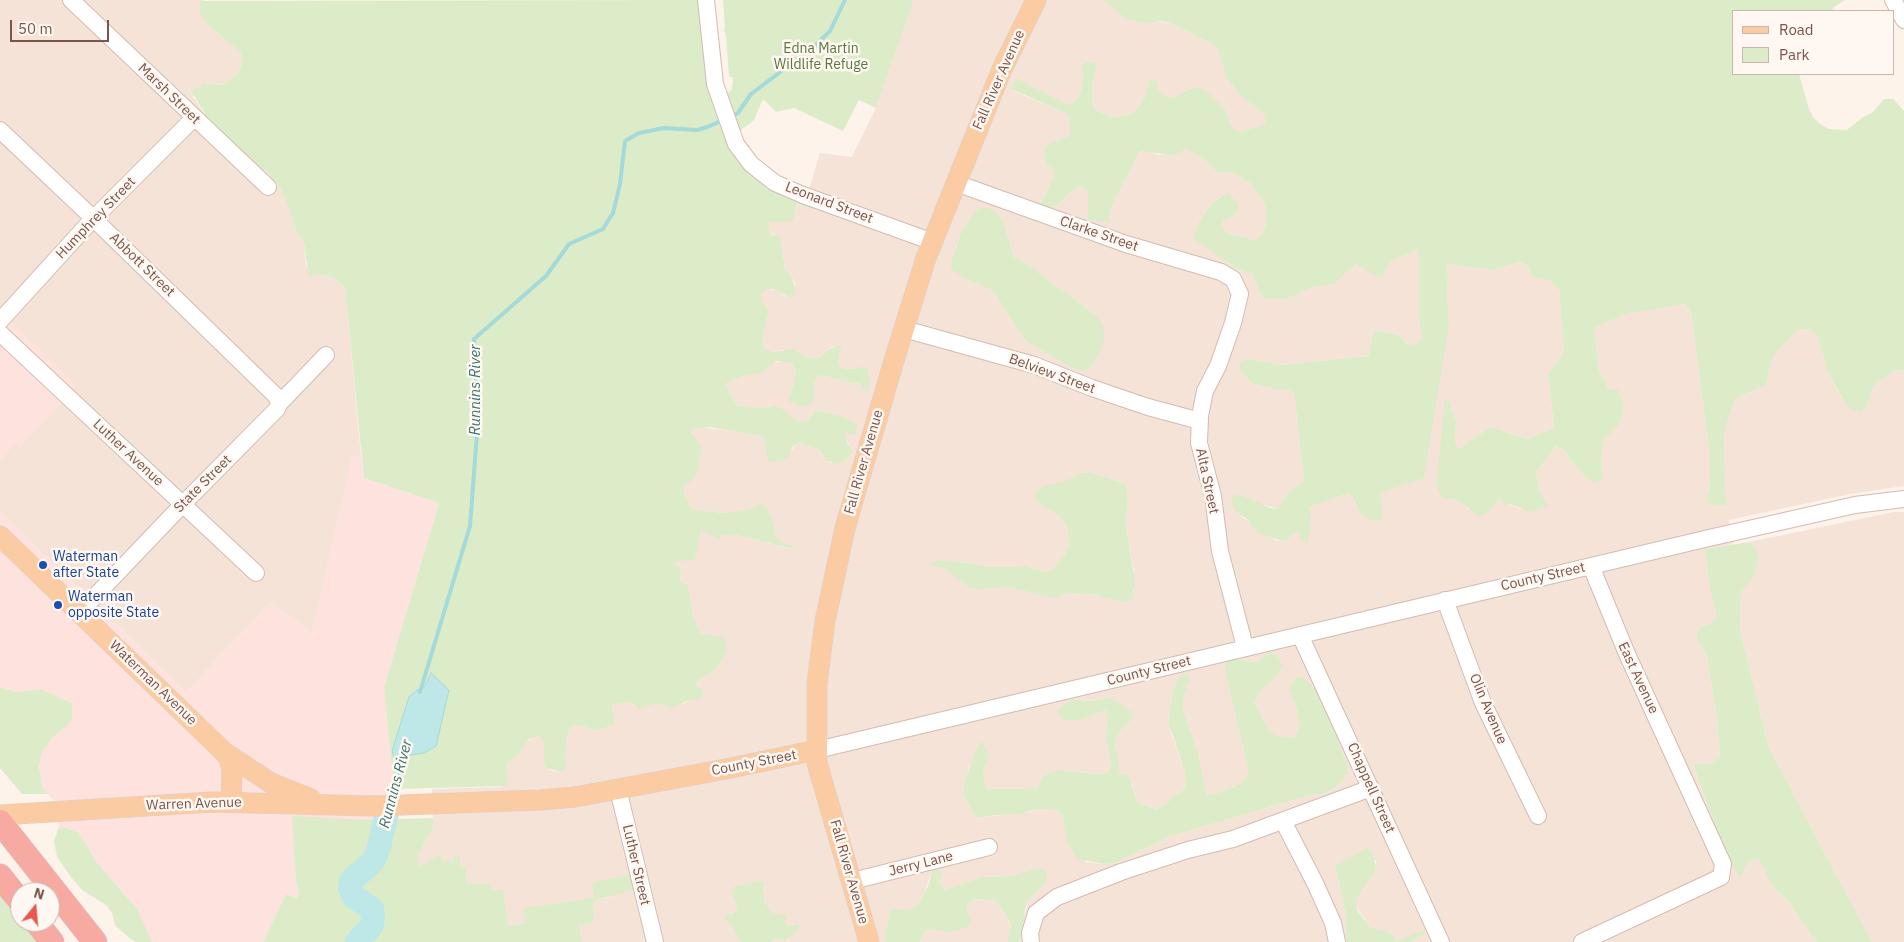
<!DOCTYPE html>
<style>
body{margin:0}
#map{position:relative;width:1904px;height:942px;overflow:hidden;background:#fdf3ea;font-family:"IBM Plex Sans",sans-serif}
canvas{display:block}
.legend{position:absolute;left:1732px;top:10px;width:162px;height:65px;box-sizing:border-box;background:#fff7f1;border:1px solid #c9b6af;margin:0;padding:6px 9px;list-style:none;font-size:15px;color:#79554c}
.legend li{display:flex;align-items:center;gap:10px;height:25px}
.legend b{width:25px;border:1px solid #c9b6af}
.north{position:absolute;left:10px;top:882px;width:50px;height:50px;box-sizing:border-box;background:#fff7f1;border:1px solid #c9b6af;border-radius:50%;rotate:17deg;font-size:14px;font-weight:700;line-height:20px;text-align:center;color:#79554c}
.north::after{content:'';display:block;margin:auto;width:18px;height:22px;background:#e7584f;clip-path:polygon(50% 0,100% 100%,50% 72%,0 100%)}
.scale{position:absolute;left:10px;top:20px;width:99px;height:22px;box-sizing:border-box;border:2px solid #79554c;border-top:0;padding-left:6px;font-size:15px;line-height:18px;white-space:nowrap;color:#79554c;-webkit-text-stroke:4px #fff7f1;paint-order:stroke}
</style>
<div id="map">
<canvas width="1904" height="942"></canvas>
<ul class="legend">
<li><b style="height:6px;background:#fbcca3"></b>Road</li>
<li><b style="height:14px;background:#dcecc8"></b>Park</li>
</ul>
<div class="north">N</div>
<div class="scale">50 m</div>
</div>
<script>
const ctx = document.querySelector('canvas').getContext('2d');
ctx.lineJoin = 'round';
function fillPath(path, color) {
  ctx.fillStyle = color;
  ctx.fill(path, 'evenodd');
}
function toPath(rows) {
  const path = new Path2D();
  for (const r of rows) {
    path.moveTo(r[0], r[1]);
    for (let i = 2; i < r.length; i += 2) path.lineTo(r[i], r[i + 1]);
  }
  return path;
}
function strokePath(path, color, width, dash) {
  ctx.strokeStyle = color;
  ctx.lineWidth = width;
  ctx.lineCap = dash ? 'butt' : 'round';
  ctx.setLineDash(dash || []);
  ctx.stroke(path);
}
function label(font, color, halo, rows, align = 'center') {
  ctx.font = font + ' "IBM Plex Sans",sans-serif';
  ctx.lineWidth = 5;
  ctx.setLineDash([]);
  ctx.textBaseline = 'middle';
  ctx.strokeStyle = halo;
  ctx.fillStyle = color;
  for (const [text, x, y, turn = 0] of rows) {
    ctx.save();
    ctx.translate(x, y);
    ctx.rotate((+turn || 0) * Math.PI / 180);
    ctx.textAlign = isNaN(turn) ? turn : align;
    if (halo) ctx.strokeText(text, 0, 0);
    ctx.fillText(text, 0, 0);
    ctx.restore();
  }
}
fillPath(toPath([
 [0,0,206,0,201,1,208,25,241,53,242,64,237,74,226,83,220,85,204,83,193,96,205,115,199,118,264,170,279,186,289,208,297,234,304,244,306,266,321,274,334,278,345,288,361,456,352,458,312,633,271,602,186,692,0,512,0,459,15,443,20,448,0,311],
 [914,0,1103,0,1125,18,1171,23,1210,43,1218,50,1227,79,1240,95,1264,114,1267,124,1240,132,1232,128,1226,110,1208,92,1199,87,1190,89,1173,98,1165,96,1157,91,1150,79,1144,99,1139,107,1133,113,1114,118,1097,111,1093,107,1092,89,1097,63,1089,61,1081,64,1083,73,1081,91,1076,100,1068,105,1011,90,1067,114,1070,125,1070,136,1046,147,1044,157,1047,165,1055,171,1052,180,1039,204,1057,206,1071,192,1080,186,1088,191,1090,210,1110,210,1140,151,1149,152,1159,155,1178,154,1186,149,1202,158,1216,172,1234,173,1251,184,1263,200,1267,217,1265,227,1262,235,1254,240,1227,233,1220,227,1224,220,1220,197,1213,202,1200,219,1226,262,1235,268,1252,274,1256,283,1258,292,1266,299,1286,299,1314,287,1334,284,1356,264,1364,269,1387,269,1391,261,1419,249,1419,319,1422,338,1414,347,1406,343,1399,335,1379,330,1372,336,1368,356,1280,365,1249,359,1240,372,1254,384,1274,389,1285,389,1294,393,1304,481,1288,492,1279,509,1260,504,1252,499,1237,513,1268,536,1276,540,1286,542,1292,535,1300,530,1308,535,1310,525,1307,507,1351,493,1358,511,1383,519,1379,493,1449,324,1447,293,1448,273,1446,264,1492,270,1521,262,1529,267,1531,276,1551,281,1559,288,1564,352,1548,374,1554,428,1527,439,1490,427,1458,449,1455,441,1456,422,1450,404,1444,499,1454,499,1462,503,1469,510,1494,507,1497,499,1520,509,1547,505,1540,490,1536,472,1556,446,1565,451,1570,460,1585,477,1601,469,1603,440,1619,425,1624,407,1609,389,1599,370,1595,338,1596,327,1629,313,1641,310,1685,304,1691,313,1710,457,1710,479,1708,492,1715,505,1726,504,1724,434,1732,407,1737,398,1766,385,1772,359,1777,351,1798,330,1809,329,1817,335,1829,376,1842,398,1867,406,1872,389,1879,381,1896,370,1904,371,1904,486,1850,494,1729,520,1733,544,1705,549,1710,590,1715,608,1716,617,1710,624,1702,626,1698,643,1704,650,1707,657,1717,719,1720,756,1711,763,1693,766,1728,862,1735,870,1738,878,1749,861,1759,859,1780,894,1788,901,1817,942,1409,942,1425,933,1424,930,1396,940,1391,933,1369,926,1356,906,1356,901,1367,882,1374,874,1376,865,1376,861,1363,851,1335,866,1346,915,1345,942,1019,942,1021,938,1028,901,1041,888,1030,871,1010,876,981,877,944,890,939,881,930,877,923,896,918,905,910,910,891,910,884,937,885,942,771,942,775,938,785,941,789,939,795,924,785,924,772,914,764,901,763,896,765,887,731,891,738,909,735,912,730,913,730,923,741,942,582,942,579,925,592,923,594,918,593,904,597,900,614,896,524,908,525,923,508,926,491,890,491,883,467,884,466,867,460,867,453,861,444,861,440,855,418,868,418,856,433,828,432,789,502,787,508,777,506,767,508,762,519,754,526,743,534,736,538,736,542,739,544,744,544,764,550,770,563,772,565,764,566,743,570,728,574,725,583,726,594,731,615,725,612,704,627,702,631,703,635,707,656,703,671,708,689,701,699,686,695,683,715,670,724,658,727,649,725,640,701,634,693,616,688,585,680,581,681,571,674,565,676,560,695,560,700,530,722,535,737,535,797,550,778,539,775,535,774,525,769,511,765,507,756,505,747,510,722,513,692,509,684,495,684,485,699,469,699,459,702,450,697,441,691,434,693,429,698,427,748,433,761,436,764,439,766,453,791,452,796,444,800,443,818,449,823,457,831,463,845,461,851,454,850,446,845,436,845,431,837,415,817,410,807,420,801,421,792,418,770,406,756,408,736,405,725,384,743,376,762,373,772,363,782,361,791,363,796,372,790,395,815,395,814,381,820,375,847,382,856,383,869,388,870,374,854,368,850,369,841,368,838,364,840,350,843,348,833,347,829,348,819,358,814,359,805,356,797,351,782,350,774,352,764,349,763,335,769,312,761,299,761,294,768,289,777,291,786,297,796,285,791,276,785,269,782,242,769,231,769,222,794,217,798,203,809,208,809,190,820,153,852,157,876,108],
 [980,208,989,208,997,212,1003,220,1014,257,1023,261,1097,316,1100,352,1091,368,1072,368,1026,341,993,291,966,279,955,248,967,222],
 [1089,472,1126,484,1128,502,1126,520,1127,533,1134,571,1134,592,1105,596,1068,593,1060,597,1039,594,1009,587,969,588,947,569,931,564,938,560,969,563,987,567,1026,566,1045,572,1053,569,1065,554,1069,546,1067,526,1061,518,1036,501,1072,477,1080,473],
 [1271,653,1283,668,1271,682,1263,687,1254,702,1268,728,1276,736,1295,738,1299,725,1296,707,1289,690,1313,685,1326,698,1335,715,1339,744,1347,763,1347,774,1342,782,1327,793,1307,796,1168,837,1115,863,1105,864,1086,862,1063,816,1056,810,1037,809,1029,812,977,818,967,803,963,793,969,766,989,755,983,773,986,789,1037,788,1041,780,1058,770,1098,774,1108,773,1111,765,1106,738,1107,718,1106,710,1079,720,1070,720,1072,699,1090,701,1110,698,1134,714,1130,722,1117,735,1115,745,1118,754,1118,775,1132,784,1138,803,1157,809,1166,805,1171,798,1180,793,1186,786,1184,769,1168,725,1172,693,1179,676,1189,682,1183,700,1183,710,1199,756,1207,796,1235,787,1243,782,1248,774,1247,765,1226,676,1227,658,1256,662],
 [1894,512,1904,512,1904,942,1872,942,1769,748,1740,631,1741,592,1746,584,1756,550,1749,542],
 [976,899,997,901,1011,926,1007,942,920,942,925,931,934,929,948,933,966,928,967,904]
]), '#f5e3d8');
fillPath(toPath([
 [0,311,77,386,20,448,15,443,0,459],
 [361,456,364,478,439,503,384,687,397,820,365,820,294,840,296,883,299,891,297,898,286,894,263,942,152,942,127,897,95,860,85,842,77,832,64,827,58,829,59,816,57,803,51,798,42,786,39,766,42,752,53,737,67,726,72,703,41,689,16,692,0,687,0,512,186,692,271,602,312,633,352,457]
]), '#fde2de');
fillPath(toPath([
 [700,0,718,104,732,89,733,78,729,76,726,35,724,30,725,28,723,0,914,0,876,108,859,100,843,131,794,108,776,112,763,99,754,120,741,130,730,135,732,140,810,204,809,208,797,204,794,217,791,221,769,222,769,231,772,235,781,237,785,269,791,276,796,290,794,295,790,298,773,289,768,289,761,294,761,299,769,312,763,335,764,349,774,352,793,349,805,356,814,359,819,358,829,349,838,346,843,348,840,351,838,364,841,368,850,369,863,367,868,369,870,378,869,388,866,392,860,384,856,383,847,382,820,375,814,381,815,391,814,400,811,404,801,406,792,403,789,400,796,372,791,363,786,362,776,361,762,373,743,376,725,384,736,405,756,408,776,406,784,410,792,418,801,421,807,420,817,410,837,415,857,424,855,435,845,432,847,442,852,450,851,454,845,461,836,464,826,460,818,449,800,443,796,444,792,448,788,458,774,462,769,461,767,458,764,439,761,436,709,427,693,429,691,433,701,445,702,450,699,459,699,469,689,483,684,485,684,495,692,509,722,513,747,510,761,503,769,511,774,525,775,535,778,539,798,550,737,535,722,535,719,539,701,530,695,560,676,561,674,565,679,566,681,571,680,581,688,585,693,616,701,634,721,637,725,640,727,649,724,658,715,670,695,683,703,691,702,696,699,699,684,702,676,707,671,708,656,703,639,709,631,703,627,702,612,704,615,725,594,731,583,726,574,725,570,728,566,743,565,769,563,772,546,768,544,764,544,744,542,739,538,736,529,739,519,754,508,762,506,767,508,777,506,786,394,789,384,687,439,503,364,478,345,288,334,278,321,274,309,277,304,244,297,234,289,208,279,186,265,170,256,174,199,118,205,114,191,90,198,88,204,83,220,85,226,83,237,74,242,64,241,53,208,25,199,11,201,1],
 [431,673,424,753,410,755,392,751,417,690,425,686],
 [1103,0,1845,0,1834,7,1831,11,1733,11,1733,74,1799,74,1809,109,1813,117,1820,124,1829,129,1847,130,1863,117,1872,113,1884,99,1893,99,1904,111,1904,371,1896,370,1879,381,1872,389,1867,406,1860,412,1849,408,1829,376,1817,335,1809,329,1798,330,1777,351,1772,359,1766,385,1737,398,1732,407,1724,434,1726,505,1715,505,1707,502,1710,479,1710,457,1691,313,1685,304,1629,313,1596,327,1595,338,1599,370,1609,389,1618,390,1624,407,1619,425,1603,441,1601,469,1603,479,1594,483,1585,477,1570,460,1565,451,1556,446,1536,472,1540,491,1548,506,1530,512,1510,504,1506,504,1498,499,1494,507,1487,513,1477,516,1462,503,1454,499,1444,499,1438,490,1437,481,1445,397,1450,404,1456,422,1455,441,1458,449,1490,427,1527,439,1554,428,1548,374,1564,352,1559,289,1551,281,1531,276,1529,267,1521,262,1492,270,1446,264,1448,273,1447,293,1449,324,1424,478,1380,493,1383,519,1373,521,1365,517,1358,511,1355,502,1350,493,1308,507,1311,515,1308,544,1300,540,1300,531,1292,535,1286,542,1258,533,1246,518,1237,513,1231,504,1233,494,1252,499,1270,508,1278,509,1288,492,1304,481,1294,393,1285,389,1274,389,1254,384,1240,372,1240,362,1249,359,1280,365,1368,356,1372,336,1378,330,1399,335,1406,343,1414,346,1422,338,1419,319,1419,249,1391,261,1382,277,1373,275,1356,264,1334,284,1314,287,1286,299,1266,299,1258,292,1256,283,1252,274,1235,268,1193,238,1200,219,1207,210,1213,202,1228,193,1234,199,1239,207,1235,215,1224,220,1221,227,1227,233,1254,240,1262,235,1265,227,1267,217,1263,200,1251,184,1234,173,1216,172,1202,158,1186,149,1178,154,1169,155,1140,151,1110,210,1110,223,1088,220,1088,191,1080,186,1071,192,1057,206,1048,207,1039,205,1052,180,1055,171,1047,165,1044,157,1046,147,1053,142,1070,136,1070,125,1067,114,1011,89,1016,78,1068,105,1076,100,1081,91,1083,73,1081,64,1089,61,1097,63,1092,89,1093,107,1097,111,1114,118,1133,113,1139,107,1144,99,1150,79,1157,82,1157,91,1165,96,1173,98,1190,89,1199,87,1208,92,1226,110,1232,128,1240,132,1266,124,1264,114,1240,95,1227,79,1218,50,1210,43,1171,23,1162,21,1143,23,1125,18],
 [979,208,989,208,997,212,1003,220,1014,257,1023,261,1097,316,1102,324,1105,334,1103,343,1100,352,1091,368,1082,371,1072,368,1026,341,993,291,966,279,950,268,959,238,967,222],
 [1089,472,1126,484,1128,502,1126,520,1127,533,1135,581,1132,600,1123,602,1096,595,1068,593,1060,597,1050,597,1009,587,980,589,969,588,946,569,929,564,938,560,969,563,987,567,1026,566,1045,572,1053,569,1065,554,1069,546,1067,526,1061,518,1036,501,1036,491,1045,486,1063,482,1080,473],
 [1749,542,1756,550,1758,559,1753,577,1741,592,1740,631,1769,748,1872,942,1817,942,1788,901,1773,887,1759,859,1749,861,1739,878,1735,870,1728,862,1693,765,1711,763,1720,756,1717,719,1707,657,1704,650,1698,643,1697,634,1702,626,1710,624,1716,617,1715,608,1710,590,1705,549],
 [1271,652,1279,658,1283,668,1271,682,1263,687,1254,702,1268,728,1276,736,1295,738,1299,725,1296,707,1289,690,1291,684,1297,676,1305,679,1326,698,1335,715,1339,744,1347,763,1347,774,1342,782,1327,793,1307,796,1168,837,1115,863,1105,864,1077,859,1067,843,1063,816,1056,810,1037,809,1019,814,998,815,977,818,967,803,963,793,964,783,976,749,982,741,989,755,983,773,986,789,1037,788,1041,780,1048,773,1058,770,1098,774,1108,773,1111,765,1106,738,1107,718,1106,710,1079,720,1070,720,1061,719,1057,711,1072,699,1090,701,1109,698,1119,702,1134,714,1130,722,1117,735,1115,745,1118,754,1119,774,1128,775,1138,803,1156,809,1166,805,1171,798,1180,793,1186,786,1184,769,1172,733,1168,725,1172,693,1179,676,1188,673,1189,682,1183,700,1183,710,1199,756,1207,796,1235,787,1243,782,1248,774,1247,765,1226,676,1225,667,1226,658,1256,662],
 [0,687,16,692,41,689,72,703,72,719,67,726,53,737,42,752,39,766,42,786,48,794,22,794,0,768],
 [292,816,365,820,433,818,433,828,418,856,419,867,440,854,444,861,453,861,453,856,460,856,460,866,466,867,467,884,491,883,491,890,503,890,508,926,525,923,523,908,594,898,592,883,631,874,635,889,597,900,593,904,594,918,592,923,579,925,582,942,263,942,286,894,297,898,299,891,296,883],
 [64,827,77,832,85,842,95,860,137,909,152,942,136,942,129,938,115,925,112,913,106,905,82,890,71,877,57,857,54,841,58,829],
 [1367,848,1371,851,1376,865,1374,874,1367,882,1356,901,1357,910,1369,926,1391,933,1396,940,1424,930,1426,933,1409,942,1345,942,1346,915,1335,866],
 [934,868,942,873,939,881,944,890,981,877,1010,876,1039,868,1047,872,1046,881,1041,888,1028,901,1025,909,1024,928,1019,942,1007,942,1011,925,997,901,976,899,967,904,967,913,972,921,966,928,948,933,934,929,925,931,920,942,885,942,884,937,891,910,910,909,918,905,928,886],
 [760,881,764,882,764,901,772,913,786,915,785,924,800,925,796,933,785,941,775,938,771,942,741,942,730,923,726,920,726,915,735,912,738,909,731,891,733,887],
 [0,895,20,922,36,942,0,942]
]), '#dcecc8');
const water = toPath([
 [431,673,449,690,436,746,424,753,410,755,404,763,395,761,392,751,409,697,417,690,425,686,431,673]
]);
fillPath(water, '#bee8e7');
strokePath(water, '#a4dad9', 1);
strokePath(toPath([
 [730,117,738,113,751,94,815,46,830,31,845,0],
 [420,692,470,526,478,420,474,339,546,276,569,244,603,229,613,213,620,184,625,141,639,133,664,128,697,130,710,126,723,120],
 [392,798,404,760]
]), '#a4dad9', 4);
strokePath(toPath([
 [357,942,372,925,373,915,372,909,354,897,350,888,351,881,371,863,375,858,379,847,388,809]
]), '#bee8e7', 24);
const minor = toPath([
 [71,0,268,187],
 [706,0,715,84,736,144,751,164,775,183,803,195,933,242],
 [1893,0,1904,20],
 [0,130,94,219,277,397,279,404],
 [956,183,1126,244,1221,272,1233,279,1240,294,1233,323,1218,366,1205,391,1200,416,1199,443,1213,496,1220,551,1245,647],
 [0,321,90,222,194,118],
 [904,329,1034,365,1092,388,1148,407,1200,421],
 [0,333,256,573],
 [1445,600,1483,703,1538,816],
 [79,613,183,504,277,409,279,404,326,355],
 [1300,635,1441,942],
 [817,750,1709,538,1855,505,1904,499],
 [618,789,655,942],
 [1283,821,1315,883,1333,923,1337,942],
 [852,881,989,847],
 [1031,942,1030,933,1036,913,1057,897,1121,872,1188,850,1233,839,1371,788],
 [1582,942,1721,877,1723,864,1627,654,1591,566]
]);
const major = toPath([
 [0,536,224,752,229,758,232,770,231,802],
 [224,752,271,783,311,799],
 [0,815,212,802,373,806,540,800,575,797,731,768,817,750],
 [869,942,817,763,817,683,825,621,845,528,893,364,926,258,1002,69,1036,0]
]);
const highway = toPath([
 [0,822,95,942],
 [0,876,20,901],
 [36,922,52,942]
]);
strokePath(minor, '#d3bbb2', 18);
strokePath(major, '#d9cfcd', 21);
strokePath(highway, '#d9cfcd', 25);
strokePath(minor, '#fff', 16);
strokePath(major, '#fbcca3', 20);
strokePath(highway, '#f7aaa1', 24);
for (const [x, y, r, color] of [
 [43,565,5,"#1a4fb4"],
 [58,605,5,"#1a4fb4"]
]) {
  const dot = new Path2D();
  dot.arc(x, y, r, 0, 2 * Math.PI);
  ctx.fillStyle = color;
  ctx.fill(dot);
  strokePath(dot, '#fff7f1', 2);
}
label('14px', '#5a7941', '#fff7f1', [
 ["Edna Martin",821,49],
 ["Wildlife Refuge",821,65]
]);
label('14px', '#79554c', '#fff7f1', [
 ["Fall River Avenue",999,80,-66],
 ["Marsh Street",169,94,44],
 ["Leonard Street",829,203,21],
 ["Humphrey Street",96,218,-46],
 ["Clarke Street",1099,234,19],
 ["Abbott Street",142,265,44],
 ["Belview Street",1052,374,20],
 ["Luther Avenue",128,453,43],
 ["Fall River Avenue",864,462,-74],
 ["Alta Street",1207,481,78],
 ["State Street",203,484,-45],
 ["County Street",1543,577,-13],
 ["County Street",1149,671,-14],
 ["East Avenue",1638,678,65],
 ["Waterman Avenue",153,683,44],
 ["Olin Avenue",1488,709,67],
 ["County Street",754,763,-11],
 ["Chappell Street",1371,788,66],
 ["Warren Avenue",194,804,-2],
 ["Jerry Lane",921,864,-14],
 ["Luther Street",636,865,77],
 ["Fall River Avenue",849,872,74]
]);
label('14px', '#164399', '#fff7f1', [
 ["Waterman",53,557],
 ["after State",53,573],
 ["Waterman",68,597],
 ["opposite State",68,613]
], 'left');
label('italic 15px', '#3c7676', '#fff7f1', [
 ["Runnins River",476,390,-90],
 ["Runnins River",396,784,-75]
]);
</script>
